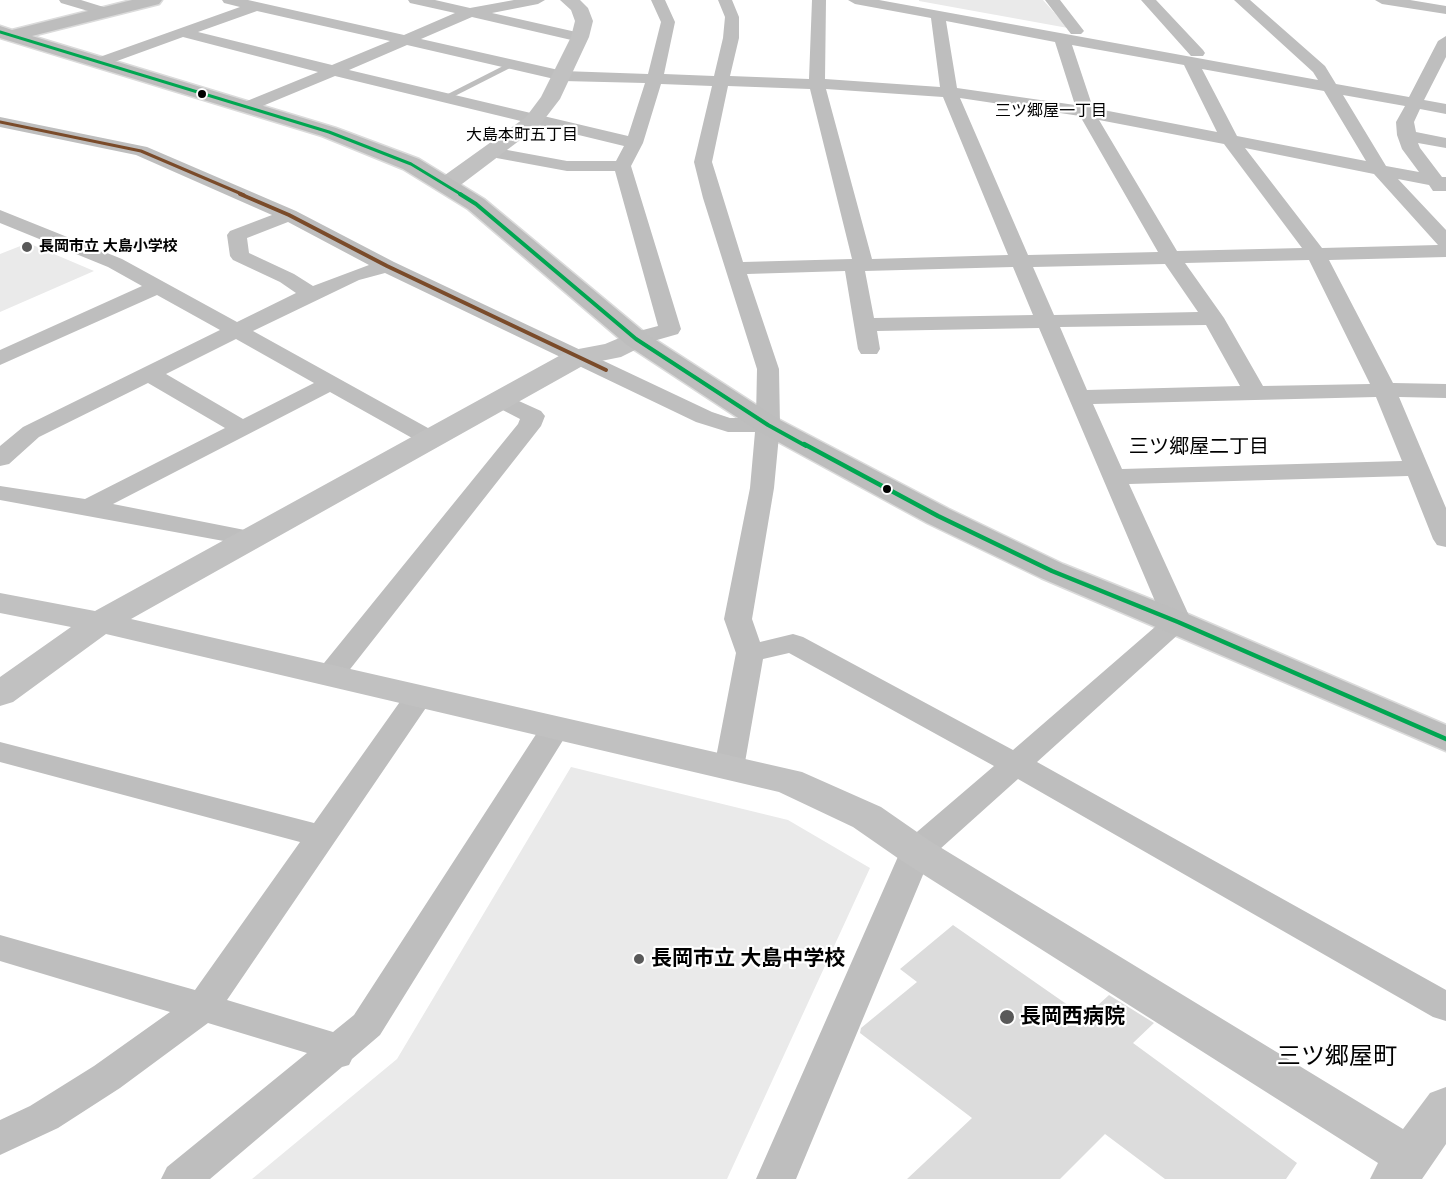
<!DOCTYPE html>
<meta charset="utf-8">
<style>
body{margin:0}
canvas{display:block;background:#fff}
</style>
<canvas width="1446" height="1179"></canvas>
<script>
const ctx = document.querySelector('canvas').getContext('2d');
ctx.lineJoin = 'round';
function fillPath(path, color) {
  ctx.fillStyle = color;
  ctx.fill(path, 'evenodd');
}
function toPath(rows) {
  const path = new Path2D();
  for (const r of rows) {
    path.moveTo(r[0], r[1]);
    for (let i = 2; i < r.length; i += 2) path.lineTo(r[i], r[i + 1]);
  }
  return path;
}
function strokePath(path, color, width, dash) {
  ctx.strokeStyle = color;
  ctx.lineWidth = width;
  ctx.lineCap = dash ? 'butt' : 'round';
  ctx.setLineDash(dash || []);
  ctx.stroke(path);
}
function label(font, color, halo, rows, align = 'center') {
  ctx.font = font + ' "PT Sans","Noto Sans JP",sans-serif';
  ctx.lineWidth = 4.5;
  ctx.setLineDash([]);
  ctx.textBaseline = 'middle';
  ctx.strokeStyle = halo;
  ctx.fillStyle = color;
  for (const [text, x, y, turn = 0] of rows) {
    ctx.save();
    ctx.translate(x, y);
    ctx.rotate((+turn || 0) * Math.PI / 180);
    ctx.textAlign = isNaN(turn) ? turn : align;
    if (halo) ctx.strokeText(text, 0, 0);
    ctx.fillText(text, 0, 0);
    ctx.restore();
  }
}
fillPath(toPath([
 [1043,0,1068,28,919,1,919,0],
 [28,243,94,271,0,312,0,254],
 [571,767,788,820,870,868,727,1179,252,1179,397,1059]
]), '#eaeaea');
fillPath(toPath([
 [953,925,1085,1017,1109,995,1154,1023,1133,1043,1297,1163,1286,1179,1165,1179,1105,1134,1060,1179,907,1179,972,1118,860,1033,861,1028,917,982,900,969]
]), '#dcdcdc');
const highway = toPath([
 [132,0,162,0,159,4,32,36,336,128,419,159,484,199,645,333,778,419,949,509,1063,564,1190,615,1446,725,1446,751,1041,578,927,523,758,431,627,345,468,209,403,169,322,136,0,38,0,26,12,30,132,0]
]);
strokePath(highway, '#dbdbdb', 3);
fillPath(toPath([
 [509,63,516,65,445,101,438,99,509,63]
]), '#bebebe');
fillPath(toPath([
 [59,0,81,0,110,9,112,12,105,16,61,3,59,0],
 [222,0,248,0,404,35,455,13,410,3,408,0,435,0,470,8,514,0,545,0,538,4,492,13,585,34,588,37,585,40,580,42,472,17,421,39,563,71,648,74,661,22,651,0,665,0,675,22,664,74,714,76,723,38,725,17,718,0,732,0,739,17,739,38,730,76,809,79,812,0,826,0,825,79,940,87,931,18,855,4,848,0,879,0,1318,80,1313,72,1234,0,1250,0,1325,66,1336,84,1409,97,1438,41,1446,36,1446,57,1424,100,1446,104,1446,114,1420,109,1414,122,1416,132,1446,138,1446,148,1418,143,1420,148,1442,177,1446,177,1446,191,1433,191,1429,185,1398,179,1446,230,1446,257,1329,260,1393,383,1446,384,1446,398,1399,397,1446,508,1446,547,1437,545,1433,539,1408,476,1129,484,1192,622,1037,762,1446,990,1446,1021,1433,1017,1018,779,930,858,796,1179,756,1179,904,843,994,766,789,653,763,659,744,768,740,775,729,779,718,775,714,768,736,653,724,619,750,488,755,432,728,432,696,422,385,273,359,280,253,331,437,433,441,438,437,443,421,443,330,392,113,504,260,533,264,538,260,543,251,546,0,500,0,486,85,499,225,428,148,383,39,437,9,464,0,466,0,446,23,427,220,330,157,295,0,365,0,350,142,286,108,267,0,223,0,210,122,259,237,322,296,293,280,282,233,260,230,256,227,235,230,231,272,215,136,155,0,127,0,117,147,147,296,211,394,262,712,412,730,418,756,418,757,369,703,198,694,162,712,86,661,84,643,143,631,166,681,329,678,334,636,346,628,344,625,339,628,334,658,326,615,171,567,171,491,157,482,152,491,147,567,161,616,161,624,146,335,76,248,112,240,107,242,103,318,72,183,37,106,65,94,65,92,62,94,59,240,7,224,3,222,0],
 [257,11,390,41,332,65,198,32,257,11],
 [946,21,1055,42,1075,105,957,88,946,21],
 [407,45,563,81,645,83,628,136,349,70,407,45],
 [1072,45,1184,65,1217,132,1093,108,1072,45],
 [1202,69,1324,91,1366,161,1237,136,1202,69],
 [728,86,810,89,852,259,743,262,712,162,728,86],
 [826,89,943,97,1008,255,872,259,826,89],
 [1343,95,1405,106,1396,122,1397,135,1402,149,1419,172,1386,166,1343,95],
 [960,98,1080,116,1158,252,1028,255,960,98],
 [1099,120,1224,144,1302,248,1177,251,1099,120],
 [1245,148,1374,174,1438,245,1322,248,1245,148],
 [288,222,369,265,313,286,294,274,249,253,247,238,288,222],
 [1309,260,1370,384,1263,386,1224,318,1185,263,1309,260],
 [1165,264,1198,312,1054,315,1033,267,1165,264],
 [1013,267,1033,315,874,318,865,271,1013,267],
 [845,271,858,349,861,354,877,354,880,349,877,331,1039,328,1163,620,1013,750,803,637,793,634,760,642,752,619,774,488,780,425,779,369,747,274,845,271],
 [1206,325,1240,386,1087,390,1060,327,1206,325],
 [236,339,314,383,243,419,166,374,236,339],
 [1376,397,1402,461,1122,469,1093,404,1376,397],
 [1045,0,1060,0,1084,31,1081,34,1071,34,1045,0],
 [1141,0,1156,0,1203,50,1205,53,1203,56,1191,56,1141,0],
 [1375,0,1410,0,1446,6,1446,14,1382,4,1375,0],
 [499,392,541,411,545,416,541,426,340,682,330,684,320,682,316,675,320,668,518,424,520,419,491,404,488,399,491,394,499,392],
 [419,686,429,689,434,696,227,1000,333,1032,354,1015,544,722,555,719,566,722,570,729,380,1035,352,1059,349,1065,342,1067,210,1179,161,1179,167,1167,307,1053,208,1023,120,1088,58,1128,0,1155,0,1120,30,1106,94,1066,170,1012,0,961,0,935,195,990,300,842,0,762,0,742,314,823,409,689,419,686]
]), '#bebebe');
fillPath(toPath([
 [560,0,580,0,588,8,593,21,589,37,560,99,540,125,454,190,438,190,435,185,438,180,526,117,541,97,571,37,575,21,571,10,560,0],
 [636,331,645,333,649,339,645,345,621,357,586,364,131,619,802,772,881,807,930,841,1403,1129,1430,1093,1446,1087,1446,1144,1422,1179,1370,1179,1378,1163,902,861,853,827,779,792,106,634,13,702,0,706,0,677,71,627,0,613,0,593,95,611,568,351,605,344,636,331]
]), '#c1c1c1');
fillPath(highway, '#bdbdbd');
strokePath(toPath([
 [0,32,329,132,411,164,462,195]
]), '#00a651', 3);
strokePath(toPath([
 [460,194,476,204,636,339,768,425,806,446]
]), '#00a651', 4);
strokePath(toPath([
 [804,444,938,516,1052,571,1178,622,1446,739]
]), '#00a651', 4.5);
strokePath(toPath([
 [0,122,141,151,244,195]
]), '#7a4b2a', 3);
strokePath(toPath([
 [240,194,289,215,387,266,606,370]
]), '#7a4b2a', 4);
for (const [x, y, r, color] of [
 [202,94,5,"#000"],
 [27,247,6,"#595959"],
 [887,489,5,"#000"],
 [639,959,6,"#595959"],
 [1007,1017,8,"#595959"]
]) {
  const dot = new Path2D();
  dot.arc(x, y, r, 0, 2 * Math.PI);
  ctx.fillStyle = color;
  ctx.fill(dot);
  strokePath(dot, '#fff', 2);
}
label('bold 15px', '#000', '#fff', [
 ["長岡市立 大島小学校",39,247]
], 'left');
label('16px', '#000', '#fff', [
 ["三ツ郷屋一丁目",1051,111],
 ["大島本町五丁目",522,135]
]);
label('20px', '#000', '#fff', [
 ["三ツ郷屋二丁目",1199,447]
]);
label('bold 21px', '#000', '#fff', [
 ["長岡市立 大島中学校",651,959],
 ["長岡西病院",1020,1017]
], 'left');
label('24px', '#000', '#fff', [
 ["三ツ郷屋町",1337,1057]
]);
</script>
